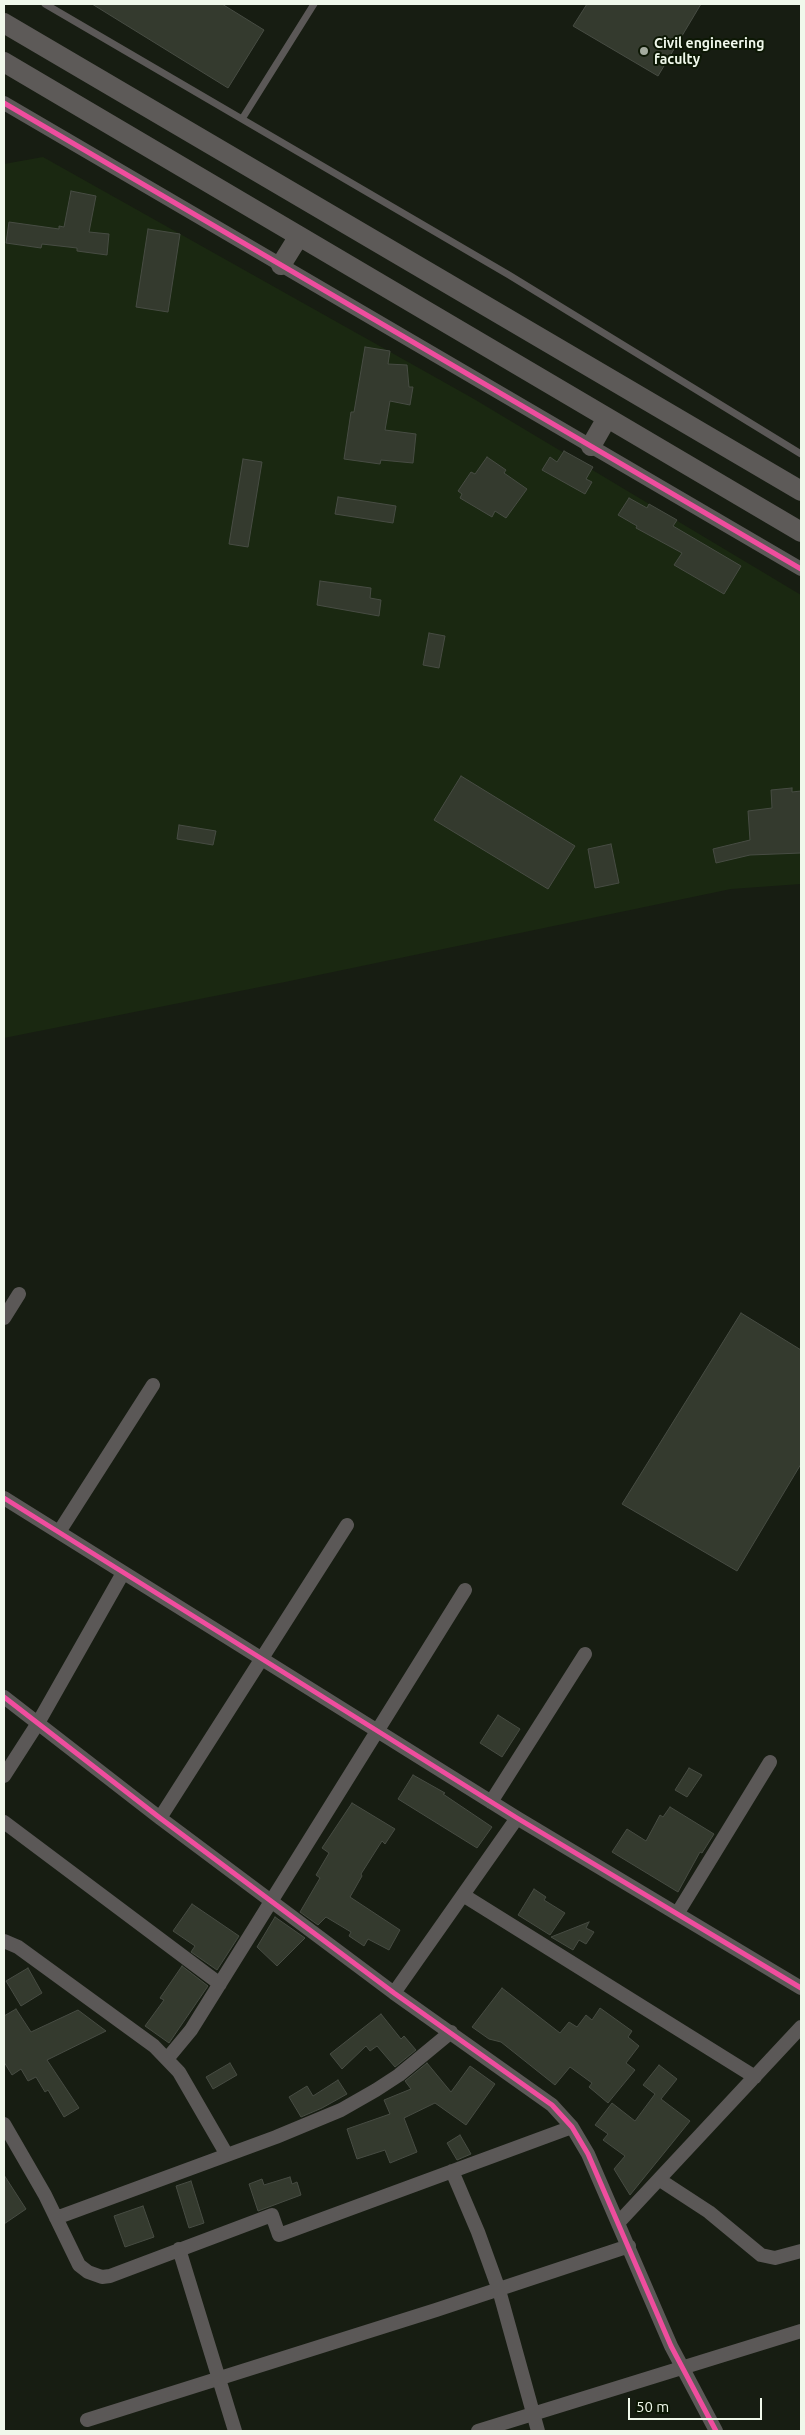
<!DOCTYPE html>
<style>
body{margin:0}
#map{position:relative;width:805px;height:2435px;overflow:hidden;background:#171d12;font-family:Ubuntu,sans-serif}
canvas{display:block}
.frame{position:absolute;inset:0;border:5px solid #f0f8eb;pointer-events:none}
.scale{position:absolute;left:628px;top:2398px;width:134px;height:22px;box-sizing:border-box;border:2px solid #f0f8eb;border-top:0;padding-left:6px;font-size:15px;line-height:18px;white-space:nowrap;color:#f0f8eb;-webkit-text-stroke:4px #0d1805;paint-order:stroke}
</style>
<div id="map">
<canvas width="805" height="2435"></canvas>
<div class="frame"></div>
<div class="scale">50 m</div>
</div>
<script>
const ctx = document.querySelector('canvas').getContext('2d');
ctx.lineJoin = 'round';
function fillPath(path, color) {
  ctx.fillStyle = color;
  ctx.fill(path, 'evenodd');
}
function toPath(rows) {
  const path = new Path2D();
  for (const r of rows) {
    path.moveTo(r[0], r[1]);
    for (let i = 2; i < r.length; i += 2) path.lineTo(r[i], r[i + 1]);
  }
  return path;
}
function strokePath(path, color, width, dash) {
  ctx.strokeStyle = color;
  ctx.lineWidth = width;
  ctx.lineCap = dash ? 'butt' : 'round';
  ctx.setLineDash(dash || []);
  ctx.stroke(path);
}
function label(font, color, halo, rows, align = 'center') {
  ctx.font = font + ' Ubuntu,sans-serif';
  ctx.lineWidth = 4;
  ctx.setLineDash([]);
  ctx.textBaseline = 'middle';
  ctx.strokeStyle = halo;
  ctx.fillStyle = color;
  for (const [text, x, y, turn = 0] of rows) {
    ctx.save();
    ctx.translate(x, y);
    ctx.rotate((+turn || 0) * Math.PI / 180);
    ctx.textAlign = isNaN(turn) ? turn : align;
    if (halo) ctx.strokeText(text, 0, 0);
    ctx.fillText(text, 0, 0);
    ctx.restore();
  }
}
fillPath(toPath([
 [43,157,474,399,801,595,801,884,731,889,285,982,4,1038,4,164]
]), '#1a2811');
const building = toPath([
 [92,4,222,4,264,30,228,88,92,4],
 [587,4,701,4,658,76,573,26,587,4],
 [71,191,96,196,89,232,109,234,107,255,77,251,77,248,42,244,41,248,6,243,9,222,59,229,59,226,64,227,71,191],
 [148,229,180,234,168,312,136,307,148,229],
 [365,347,390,351,388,364,407,365,409,387,413,387,410,405,390,401,385,430,416,434,413,463,381,460,380,464,344,459,351,412,354,412,365,347],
 [564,451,593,467,586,479,592,482,585,494,542,470,550,457,557,462,564,451],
 [487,457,506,470,504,473,527,489,506,518,495,511,492,517,460,498,462,494,458,491,471,472,475,474,487,457],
 [243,459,262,462,248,547,229,544,243,459],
 [338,497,396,506,393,523,335,514,338,497],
 [629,498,647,508,649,504,677,520,673,526,741,566,724,594,674,565,682,553,636,528,637,526,618,515,629,498],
 [320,581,371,588,370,598,381,600,379,616,317,605,320,581],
 [429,633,445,636,439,668,423,665,429,633],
 [461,776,575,846,548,889,434,820,461,776],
 [792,788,792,792,801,791,801,853,750,855,716,863,713,849,750,840,748,811,772,808,771,790,792,788],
 [179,825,216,831,213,845,177,839,179,825],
 [611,844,619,883,595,888,588,849,611,844],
 [741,1313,801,1350,801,1464,737,1571,622,1504,741,1313],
 [498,1715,520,1729,502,1757,480,1743,498,1715],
 [689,1768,702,1775,687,1797,675,1790,689,1768],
 [413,1775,445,1793,443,1794,492,1827,477,1848,398,1799,413,1775],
 [352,1803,395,1829,385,1844,382,1841,361,1874,362,1876,350,1897,400,1930,389,1950,368,1939,364,1946,349,1936,351,1932,326,1917,318,1925,300,1912,320,1878,316,1875,329,1853,322,1848,352,1803],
 [670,1807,714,1834,702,1853,700,1852,678,1892,612,1852,627,1829,646,1841,660,1815,663,1817,670,1807],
 [534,1889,546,1897,544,1900,565,1913,550,1935,518,1915,534,1889],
 [192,1904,239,1936,217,1970,191,1952,195,1946,173,1931,192,1904],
 [275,1917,305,1938,277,1966,257,1947,275,1917],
 [589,1922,586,1928,594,1932,586,1944,579,1940,573,1950,551,1937,589,1922],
 [182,1966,208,1986,169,2043,145,2026,164,2000,160,1998,182,1966],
 [28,1968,42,1993,21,2006,6,1981,28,1968],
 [502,1988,560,2033,569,2022,577,2027,586,2015,592,2020,600,2008,632,2031,628,2037,639,2046,626,2063,635,2070,608,2103,589,2087,592,2083,570,2067,555,2085,501,2042,489,2039,472,2027,502,1988],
 [16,2009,31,2032,78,2010,106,2031,47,2060,79,2108,64,2117,48,2090,45,2092,36,2077,28,2081,21,2069,12,2075,4,2062,4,2016,16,2009],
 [381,2014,401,2039,404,2036,416,2050,395,2067,377,2046,370,2051,366,2046,342,2069,330,2054,381,2014],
 [230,2063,237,2075,213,2089,206,2077,230,2063],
 [427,2063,451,2092,470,2066,495,2084,466,2125,435,2103,404,2118,417,2152,390,2163,385,2150,357,2159,347,2129,390,2114,384,2100,411,2089,405,2081,427,2063],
 [659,2065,677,2079,661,2099,690,2121,630,2195,614,2169,625,2156,603,2140,608,2134,595,2125,612,2103,635,2121,655,2094,643,2085,659,2065],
 [338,2080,347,2094,322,2108,301,2117,289,2097,307,2086,313,2096,338,2080],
 [460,2135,471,2154,457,2160,447,2143,460,2135],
 [4,2175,26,2209,4,2224,4,2175],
 [290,2177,292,2184,297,2182,301,2195,258,2211,249,2184,262,2179,264,2185,290,2177],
 [191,2181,204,2223,189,2228,176,2186,191,2181],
 [143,2206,154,2237,125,2247,114,2216,143,2206]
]);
fillPath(building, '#343a2e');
strokePath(building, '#474c43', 1);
strokePath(toPath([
 [45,4,509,275,801,454],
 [242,119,314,4]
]), '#5b5857', 7);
strokePath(toPath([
 [4,103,801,569],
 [4,1318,19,1294],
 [4,1498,517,1818,801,1988],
 [59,1532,153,1385],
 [4,1697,160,1818,394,1993,552,2105,572,2127,588,2154,671,2346,716,2431],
 [4,1776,38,1723,123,1573],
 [491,1802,585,1654],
 [160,1818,347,1525],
 [4,1822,220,1984],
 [463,1895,755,2077],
 [677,1914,770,1762],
 [4,1941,18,1947,154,2046,179,2072,227,2155],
 [394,1993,517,1818],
 [167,2059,191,2030,465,1590],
 [4,2124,45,2195,79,2265,88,2272,102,2277,110,2276,272,2215,279,2235,572,2127],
 [452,2171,478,2232,499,2290,538,2431],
 [660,2180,709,2212,761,2255,775,2258,801,2251],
 [56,2218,276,2137,341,2110,376,2090,399,2075,451,2032],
 [619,2222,801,2027],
 [179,2249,235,2431],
 [87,2420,436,2310,629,2246],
 [478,2431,801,2331]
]), '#5b5857', 14);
strokePath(toPath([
 [4,23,801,491],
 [4,62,801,532],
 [281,265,299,236],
 [591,446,607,418]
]), '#5d5a58', 20);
strokePath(toPath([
 [4,103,801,569],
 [4,1498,517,1818,801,1988],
 [4,1697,160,1818,394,1993,552,2105,572,2127,588,2154,671,2346,716,2431]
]), '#ef4d9e', 5);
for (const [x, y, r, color] of [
 [644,51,5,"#a4ab9f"]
]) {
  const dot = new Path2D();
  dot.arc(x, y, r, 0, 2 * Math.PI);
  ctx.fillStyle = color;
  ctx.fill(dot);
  strokePath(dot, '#0d1805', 2);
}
label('bold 14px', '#f0f8eb', '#0d1805', [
 ["Civil engineering",654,43],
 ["faculty",654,59]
], 'left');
</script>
